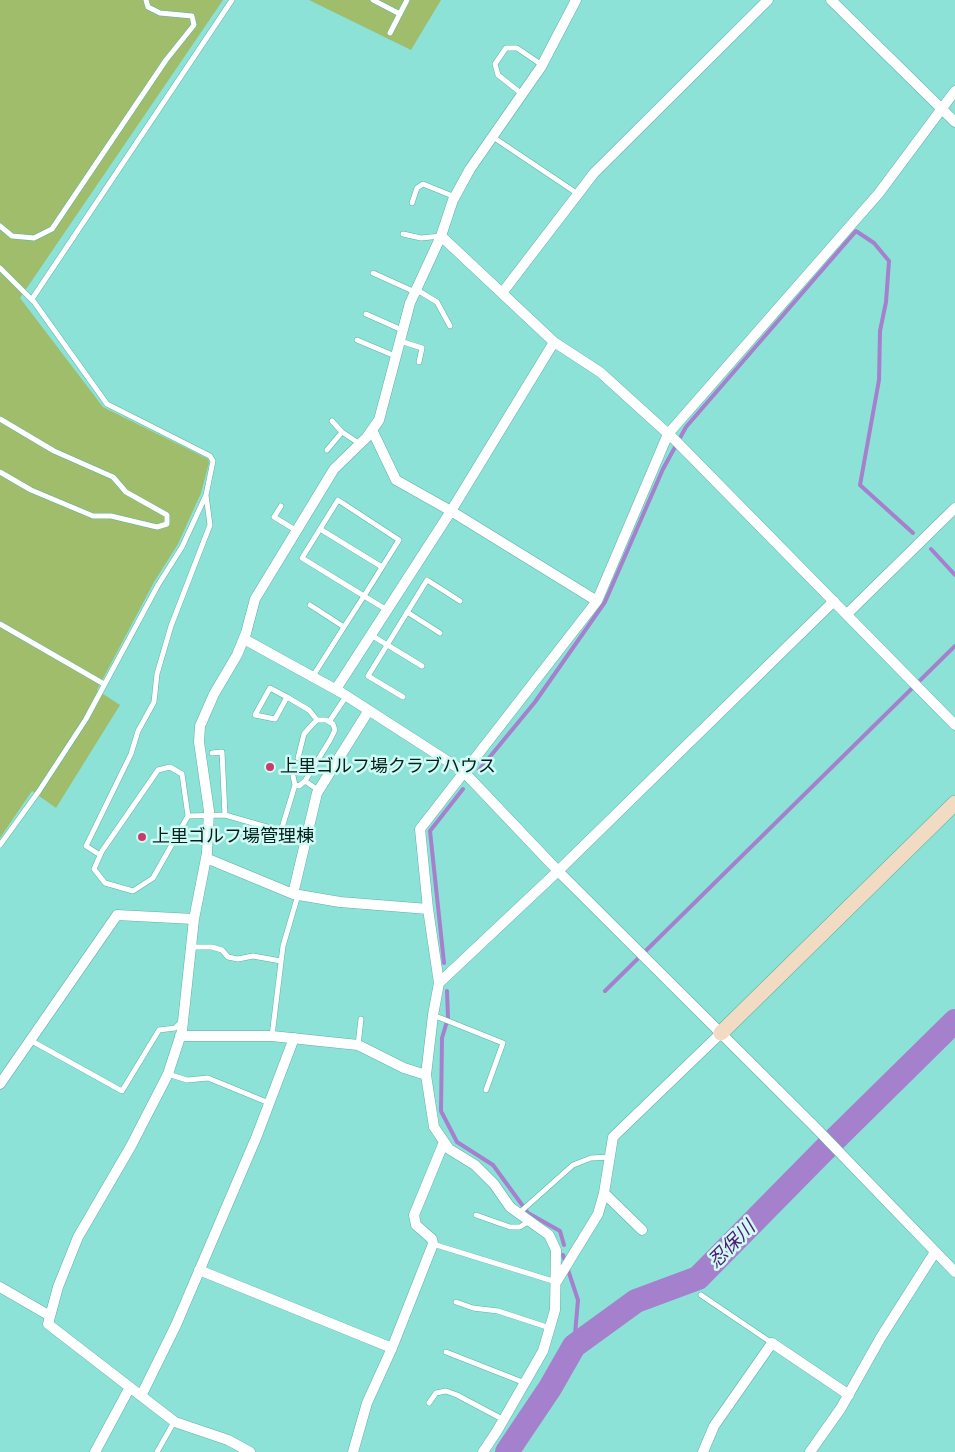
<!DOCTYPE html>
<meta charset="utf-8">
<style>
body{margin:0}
canvas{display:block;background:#8ce2d6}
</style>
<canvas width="955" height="1452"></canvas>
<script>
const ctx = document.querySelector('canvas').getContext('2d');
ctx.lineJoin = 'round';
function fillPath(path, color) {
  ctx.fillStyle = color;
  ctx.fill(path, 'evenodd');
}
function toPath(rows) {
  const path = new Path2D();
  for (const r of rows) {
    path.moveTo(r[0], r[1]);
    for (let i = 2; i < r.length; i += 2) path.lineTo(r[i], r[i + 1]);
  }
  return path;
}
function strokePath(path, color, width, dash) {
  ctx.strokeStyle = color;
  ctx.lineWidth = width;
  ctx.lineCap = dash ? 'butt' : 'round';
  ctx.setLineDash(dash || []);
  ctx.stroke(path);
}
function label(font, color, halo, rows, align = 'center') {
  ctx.font = font + ' "Open Sans","Noto Sans JP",sans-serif';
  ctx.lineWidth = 5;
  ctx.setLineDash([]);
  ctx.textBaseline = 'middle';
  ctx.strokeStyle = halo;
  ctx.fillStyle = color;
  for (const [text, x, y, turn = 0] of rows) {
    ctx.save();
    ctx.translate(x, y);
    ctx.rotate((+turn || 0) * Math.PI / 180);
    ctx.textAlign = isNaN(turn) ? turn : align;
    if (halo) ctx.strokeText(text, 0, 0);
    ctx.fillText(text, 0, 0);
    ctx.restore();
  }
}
fillPath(toPath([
 [0,0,223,0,20,298,103,407,208,459,209,463,201,493,178,544,154,582,97,690,120,705,56,808,32,791,0,838],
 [309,0,441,0,411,50]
]), '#9fbd6a');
strokePath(toPath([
 [931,549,955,575],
 [479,770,535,702,605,602,663,469,686,427,856,231,874,243,889,261,886,302,880,331,879,380,860,485,913,533],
 [444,963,430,831,463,789],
 [447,991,448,1018,442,1038,441,1111,457,1142,493,1165,528,1213,560,1231,564,1245],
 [605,991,955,646],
 [563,1255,578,1300,574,1346]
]), '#a580cd', 4);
strokePath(toPath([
 [507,1452,550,1388,574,1346,636,1301,698,1278,823,1151,955,1021]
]), '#a580cd', 24);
const lane = toPath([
 [373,0,400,14],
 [390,33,407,0],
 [522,94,498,75,495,64,506,48,517,48,542,65],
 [493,137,578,194],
 [412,203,417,188,423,184,455,197],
 [0,226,12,236,34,238,52,229,166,60,194,25,192,16,160,13,148,7,146,0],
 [403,234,421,238,441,236],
 [0,268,33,301],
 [373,273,415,292],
 [417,290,437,302,450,326],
 [366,314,402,330],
 [357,340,395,356],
 [400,341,422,348,419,362],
 [0,419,54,451,113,477,126,492,167,515,167,524,157,527,111,516,93,516,31,490,0,472],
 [332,421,342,432,360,444],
 [327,450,342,432],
 [281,506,274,517,297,531],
 [320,529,382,567],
 [310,605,344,627],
 [407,612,440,633],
 [0,624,104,684],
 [371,635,422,666],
 [313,676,344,627,364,596,399,540,338,500,302,558,364,596,387,610],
 [287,697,275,719,255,715,270,688,287,697,309,710,317,720],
 [403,697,368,676,427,580,460,601],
 [329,722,347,695],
 [212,753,222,752,225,815],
 [298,758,304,734,311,726,317,720,326,720,333,724,335,730,330,740,305,781,318,790],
 [293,776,295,785,299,786,305,781],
 [188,816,153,878,133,891,105,883,94,869,102,851,158,770,170,767,182,774,188,816,225,815,281,831,295,785],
 [0,845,39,791,86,719,158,585,182,547,206,495],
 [100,855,86,846,131,754,138,731,154,702,157,674,171,626,210,525,206,495,213,461,210,456,107,404,32,299,232,0],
 [192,947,212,947,222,950,228,957,238,959,253,956,281,961],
 [433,1015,503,1043,486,1090],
 [272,1036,283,946,298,895],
 [30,1040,122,1091,159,1030,175,1028,181,1022],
 [358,1045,361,1019],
 [168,1074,187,1080,208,1078,269,1103],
 [519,1213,573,1165,591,1158,610,1157],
 [476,1215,510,1227,520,1227,529,1221],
 [433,1244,556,1282],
 [701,1295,772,1343],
 [456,1302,473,1308,498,1311,550,1328],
 [446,1352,525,1383],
 [429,1403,436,1393,446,1391,457,1395,504,1420],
 [157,1452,174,1422]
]);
const street = toPath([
 [831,0,955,122],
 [441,236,554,342,600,372,675,440,955,725],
 [502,293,594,173,768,0],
 [372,430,396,480,451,511,597,601],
 [847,614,955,508],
 [244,639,342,693,463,771,558,871,816,1128,955,1272],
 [336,689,451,511,554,342],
 [206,858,293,894,340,902,428,909],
 [293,894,317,793,369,710],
 [439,983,558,871,834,601],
 [180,1036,272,1036,358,1045,404,1068,426,1075],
 [0,1084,117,915,194,919],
 [604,1193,642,1230],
 [199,1270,392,1348],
 [557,1281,598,1214,604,1193,613,1137,721,1033],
 [0,1287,50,1316],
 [141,1396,176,1325,256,1138,294,1038],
 [95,1452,130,1387],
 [250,1452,228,1440,175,1422,48,1324,58,1287,78,1237,131,1146,168,1074,182,1031,194,919,207,853,209,811,199,742,200,726,214,694,237,655,246,633,255,599,334,469,367,437,379,420,410,303,441,236,453,200,470,169,541,67,576,0],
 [353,1452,367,1403,392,1348,433,1244,432,1239,416,1225,414,1215,444,1142],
 [483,1452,497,1431,543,1351,555,1310,556,1250,549,1235,510,1207,494,1184,475,1165,449,1149,434,1127,426,1075,433,1015,439,983,428,909,420,829,597,601,668,434,879,193,955,91],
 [703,1452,714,1426,772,1343,849,1395],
 [810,1452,841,1408,881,1337,935,1252]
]);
const secondary = toPath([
 [721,1033,955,803]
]);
strokePath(lane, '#5cb2a8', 6);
strokePath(street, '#5cb2a8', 11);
strokePath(secondary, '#5cb2a8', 16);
strokePath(lane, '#fff', 5);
strokePath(street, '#fff', 10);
strokePath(secondary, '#f1dbc2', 15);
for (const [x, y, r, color] of [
 [270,767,5,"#c93c6a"],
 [142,837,5,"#c93c6a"]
]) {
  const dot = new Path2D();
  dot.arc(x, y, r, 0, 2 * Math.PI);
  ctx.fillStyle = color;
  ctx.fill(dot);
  strokePath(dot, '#d1faf4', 2);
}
label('18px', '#00211d', '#d1faf4', [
 ["上里ゴルフ場クラブハウス",280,767],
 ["上里ゴルフ場管理棟",152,837]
], 'left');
label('italic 19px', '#4d1976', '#d1faf4', [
 ["忍保川",732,1245,-45]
]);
</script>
